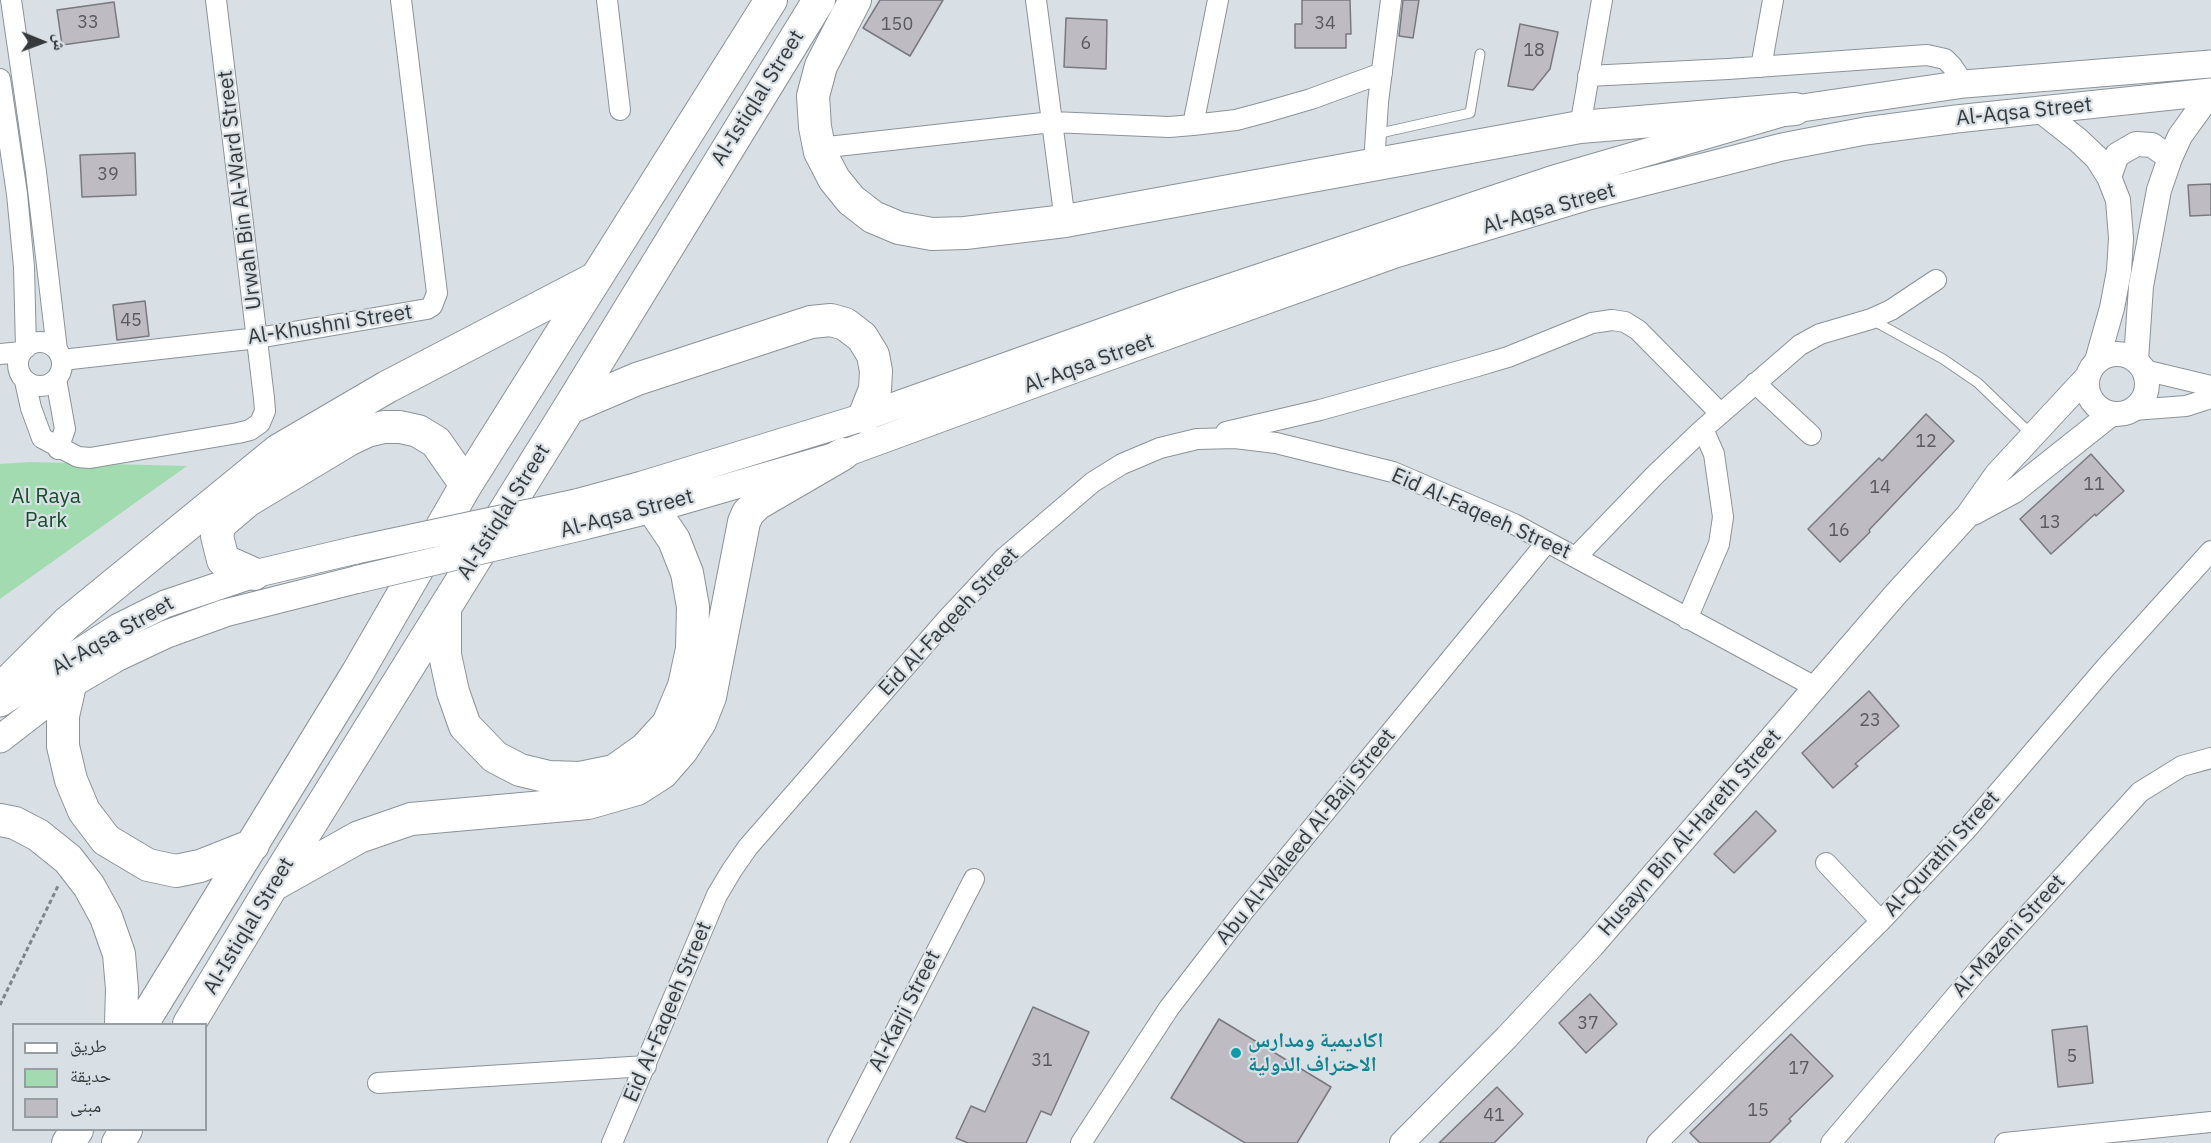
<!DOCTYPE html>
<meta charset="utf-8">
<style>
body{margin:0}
#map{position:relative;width:2211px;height:1143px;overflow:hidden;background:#d8e0e6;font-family:"IBM Plex Sans","Noto Naskh Arabic",sans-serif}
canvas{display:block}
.legend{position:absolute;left:12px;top:1023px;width:195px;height:108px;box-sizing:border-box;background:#d8e0e6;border:2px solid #979ea2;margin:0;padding:8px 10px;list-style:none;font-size:18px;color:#363a3c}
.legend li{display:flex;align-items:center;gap:12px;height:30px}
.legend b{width:30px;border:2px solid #979ea2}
.north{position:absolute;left:12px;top:12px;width:60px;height:60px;-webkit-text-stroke:4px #d8e0e6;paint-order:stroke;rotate:91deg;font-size:16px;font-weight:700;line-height:24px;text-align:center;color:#363a3c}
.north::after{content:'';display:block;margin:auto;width:21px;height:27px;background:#363a3c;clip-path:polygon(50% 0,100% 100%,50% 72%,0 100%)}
</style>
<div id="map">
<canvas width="2211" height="1143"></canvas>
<ul class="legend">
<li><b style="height:8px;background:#fff"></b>طريق</li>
<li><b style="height:16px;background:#a3dbb0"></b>حديقة</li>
<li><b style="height:16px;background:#bebbc3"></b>مبنى</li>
</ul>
<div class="north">ش</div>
</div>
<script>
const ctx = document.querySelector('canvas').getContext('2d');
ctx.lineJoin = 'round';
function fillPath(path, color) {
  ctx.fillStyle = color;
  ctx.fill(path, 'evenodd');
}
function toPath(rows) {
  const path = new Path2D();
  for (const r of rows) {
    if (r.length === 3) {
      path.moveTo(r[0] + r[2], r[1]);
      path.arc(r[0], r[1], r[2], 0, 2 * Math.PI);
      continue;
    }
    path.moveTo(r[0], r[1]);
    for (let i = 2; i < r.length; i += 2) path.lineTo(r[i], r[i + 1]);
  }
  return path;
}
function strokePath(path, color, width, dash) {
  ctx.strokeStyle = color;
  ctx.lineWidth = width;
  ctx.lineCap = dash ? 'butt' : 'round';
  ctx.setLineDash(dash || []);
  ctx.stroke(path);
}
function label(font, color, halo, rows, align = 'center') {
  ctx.font = font + ' "IBM Plex Sans","Noto Naskh Arabic",sans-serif';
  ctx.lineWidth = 4.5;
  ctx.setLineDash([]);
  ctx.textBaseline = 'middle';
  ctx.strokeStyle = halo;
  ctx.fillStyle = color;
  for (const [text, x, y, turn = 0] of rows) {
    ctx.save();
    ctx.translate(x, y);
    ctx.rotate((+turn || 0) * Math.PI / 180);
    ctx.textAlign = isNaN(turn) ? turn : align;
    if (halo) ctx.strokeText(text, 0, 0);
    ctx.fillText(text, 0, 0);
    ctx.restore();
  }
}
fillPath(toPath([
 [29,462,187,466,0,599,0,464]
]), '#a3dbb0');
const building = toPath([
 [880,0,943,0,910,56,863,28,880,0],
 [1302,0,1350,0,1351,34,1346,34,1346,48,1295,48,1295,24,1302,24,1302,0],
 [1403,0,1419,0,1413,38,1399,36,1403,0],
 [114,2,119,37,62,45,57,10,114,2],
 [1066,18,1107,20,1106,69,1064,67,1066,18],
 [1520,24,1558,32,1550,69,1533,90,1508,86,1520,24],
 [135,153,136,195,82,197,80,155,135,153],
 [2211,184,2211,215,2190,216,2188,185,2211,184],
 [145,301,149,336,117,340,113,305,145,301],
 [1926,414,1954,441,1869,530,1870,532,1840,562,1808,529,1879,458,1882,461,1926,414],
 [2091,454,2124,491,2096,516,2095,514,2051,554,2020,519,2091,454],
 [1869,691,1899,726,1855,764,1858,766,1833,788,1802,753,1869,691],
 [1756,811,1776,831,1734,873,1714,854,1756,811],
 [1590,994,1617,1024,1586,1053,1559,1023,1590,994],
 [1033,1007,1089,1032,1051,1115,1041,1111,1026,1143,968,1143,956,1138,971,1106,985,1112,1033,1007],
 [1219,1019,1331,1087,1297,1143,1245,1143,1171,1098,1219,1019],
 [2087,1026,2093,1083,2058,1087,2052,1030,2087,1026],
 [1791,1034,1833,1076,1789,1119,1791,1121,1769,1143,1700,1143,1690,1133,1791,1034],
 [1497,1087,1523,1114,1494,1143,1439,1143,1497,1087]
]);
fillPath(building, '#bebbc3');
strokePath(building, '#7a787f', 1.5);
const service = toPath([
 [1376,134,1470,113,1480,54],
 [1872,320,1943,359,1978,383,2032,435]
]);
const minor = toPath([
 [11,0,36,172,57,350],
 [607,0,620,110],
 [1036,0,1065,221],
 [1761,67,1773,0],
 [1588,76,1728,69,1927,55,1945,59,1952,66,1964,84],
 [0,79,17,194,24,267,26,348],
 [1193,125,1236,120,1266,112,1311,99,1382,73],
 [1580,127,1602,0],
 [819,148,1052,122,1169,127,1193,125,1218,0],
 [1374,164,1378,102,1391,0],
 [40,364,22],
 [0,354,22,352],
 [62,360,258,338,427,309,432,306,437,293,401,0],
 [2144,370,2211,386],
 [56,379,65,429,58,449],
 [25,381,31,408,42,438,78,457,90,458,238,433,250,430,260,423,265,411,264,398,216,0],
 [1755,383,1811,435],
 [2133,410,2186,406,2211,398],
 [1226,432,1320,410,1474,367,1508,357,1592,323,1612,320,1625,322,1638,330,1720,413],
 [1576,557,1656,474,1703,429,1800,345,1820,334,1871,319,1891,310,1936,280],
 [1687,619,1719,544,1723,517,1714,454,1703,429],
 [1826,863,1881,921],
 [378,1083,646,1066],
 [612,1143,717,895,732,870,748,847,947,619,1004,558,1093,482,1122,464,1160,448,1197,439,1235,438,1276,443,1393,472,1514,524,1815,687],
 [838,1143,974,879],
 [1081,1143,1169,1008,1243,912,1547,542],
 [1657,1143,1881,921,1966,830,2106,667,2211,551],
 [1831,1143,1977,971,2140,792,2182,766,2211,758],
 [2005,1143,2211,1122]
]);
const tertiary = toPath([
 [2040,110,2078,140,2097,158,2109,177,2118,200,2121,238,2119,271,2112,308,2097,361],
 [2109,177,2117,155,2136,144,2152,145,2170,158],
 [2117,384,30],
 [2136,360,2141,286,2159,190,2170,158,2180,136,2211,93],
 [1973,513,2014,491,2111,414],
 [1402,1143,1507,1037,1592,946,1895,595,1968,515,1997,474,2088,376]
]);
const secondary = toPath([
 [576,503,642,485,864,417,1184,303,1551,180,1795,109,1964,84,2211,64],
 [584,526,653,509,843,454,1091,363,1395,254,1585,197,1782,147,1865,131,1956,119,2211,92],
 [0,703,119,627,165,604,254,574,356,550],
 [0,739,70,685,118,657,167,634,225,613,359,579]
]);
const trunk = toPath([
 [855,0,821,66,813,96,815,127,820,152,834,179,851,200,873,217,899,228,932,234,965,233,1065,221,1580,127,1795,109],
 [569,408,637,379,811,322,831,320,845,324,862,337,873,355,876,371,875,389,864,417],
 [254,574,223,560,217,536,220,524,247,501,350,439,367,431,384,427,400,427,418,431,436,442,466,485],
 [445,608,445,655,453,692,465,726,495,757,520,770,549,777,580,778,614,771,645,749,668,724,684,686,692,649,693,607,687,573,674,540,653,509],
 [70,685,63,716,63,746,71,780,84,811,106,840,148,865,176,871,200,866,253,845],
 [0,690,67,623,279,450,387,387,594,279],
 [0,820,15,823,38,835,68,859,89,886,106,917,119,954,122,989,121,1024],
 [275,884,359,837,411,819,588,803,637,789,662,773,682,750,700,722,710,697,744,522,748,513,757,504,843,454],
 [142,1024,358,672,466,485,771,0],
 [189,1024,272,886,569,408,819,0],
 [68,1143,77,1130],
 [118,1143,126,1130]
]);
strokePath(service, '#8b9398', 11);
strokePath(minor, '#8b9398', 22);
strokePath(tertiary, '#8b9398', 26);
strokePath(secondary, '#8b9398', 29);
strokePath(trunk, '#8b9398', 34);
strokePath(toPath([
 [0,1005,58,886]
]), '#7f8589', 3, [4.5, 3]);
strokePath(service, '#fff', 9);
strokePath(minor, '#fff', 20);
strokePath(tertiary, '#fff', 24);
strokePath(secondary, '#fff', 27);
strokePath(trunk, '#fff', 32);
const secondaryBridge = toPath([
 [356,550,576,503],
 [359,579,584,526]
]);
strokePath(secondaryBridge, '#8b9398', 29, []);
strokePath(secondaryBridge, '#fff', 27);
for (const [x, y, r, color] of [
 [1236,1053,6,"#0f9aa8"]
]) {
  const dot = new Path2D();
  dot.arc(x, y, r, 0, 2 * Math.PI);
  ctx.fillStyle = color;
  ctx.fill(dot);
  strokePath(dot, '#d8e0e6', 2);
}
label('18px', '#585a5e', null, [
 ["33",88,23],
 ["34",1325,24],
 ["150",897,25],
 ["6",1086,44],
 ["18",1534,51],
 ["39",108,175],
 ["45",131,321],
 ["12",1926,442],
 ["11",2094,485],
 ["14",1880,488],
 ["13",2050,523],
 ["16",1839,531],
 ["23",1870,721],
 ["37",1588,1024],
 ["5",2072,1057],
 ["31",1042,1061],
 ["17",1799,1069],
 ["15",1758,1111],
 ["41",1494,1116]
]);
label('21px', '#363a3c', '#d8e0e6', [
 ["Al-Istiqlal Street",758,98,-58],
 ["Al-Aqsa Street",2024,112,-6],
 ["Urwah Bin Al-Ward Street",240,190,-97],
 ["Al-Aqsa Street",1549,209,-16],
 ["Al-Khushni Street",330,325,-9],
 ["Al-Aqsa Street",1089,364,-20],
 ["Al-Istiqlal Street",504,512,-58],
 ["Al-Aqsa Street",627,514,-15],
 ["Eid Al-Faqeeh Street",1481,514,24],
 ["Eid Al-Faqeeh Street",949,622,-47],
 ["Al-Aqsa Street",113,636,-30],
 ["Husayn Bin Al-Hareth Street",1690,833,-49],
 ["Abu Al-Waleed Al-Baji Street",1306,837,-51],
 ["Al-Qurathi Street",1942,854,-48],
 ["Al-Istiqlal Street",249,926,-59],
 ["Al-Mazeni Street",2009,936,-48],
 ["Al-Karji Street",905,1011,-63],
 ["Eid Al-Faqeeh Street",668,1012,-67]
]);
label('21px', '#184e2b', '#d8e0e6', [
 ["Al Raya",46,497],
 ["Park",46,521]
]);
label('bold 21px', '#0d838f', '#d8e0e6', [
 ["اكاديمية ومدارس",1248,1041],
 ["الاحتراف الدولية",1248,1065]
], 'left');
</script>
